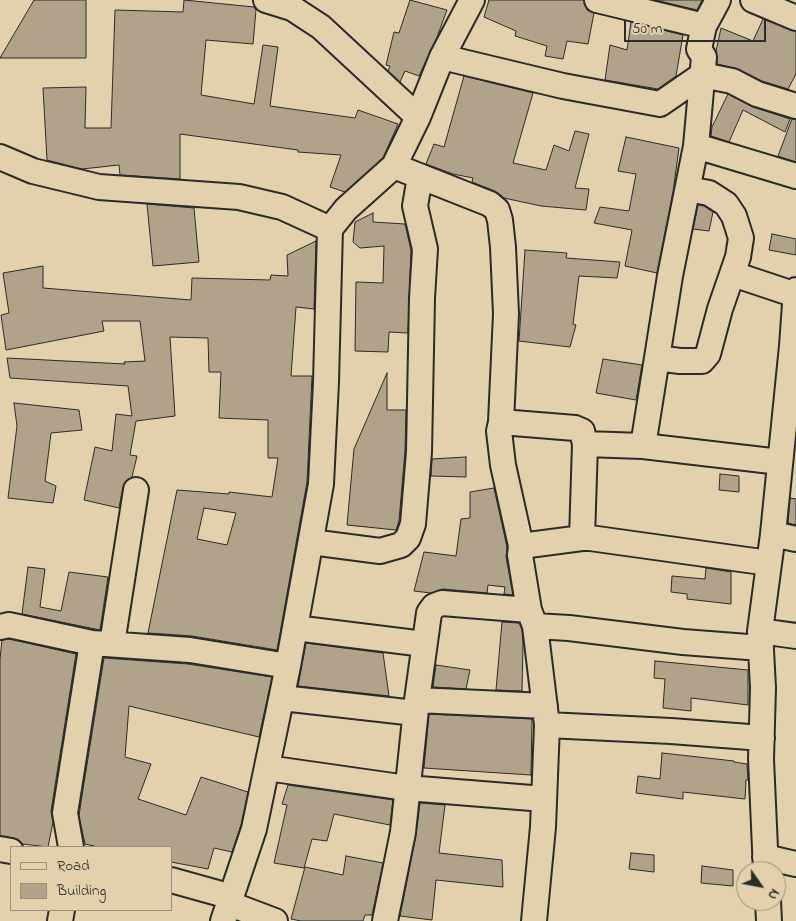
<!DOCTYPE html>
<style>
body{margin:0}
#map{position:relative;width:796px;height:921px;overflow:hidden;background:#e3d1ae;font-family:"Indie Flower",sans-serif}
canvas{display:block}
.legend{position:absolute;left:10px;top:846px;width:162px;height:65px;box-sizing:border-box;background:#e3d1ae;border:1px solid #998f7a;margin:0;padding:6px 9px;list-style:none;font-size:15px;color:#2b2b2b}
.legend li{display:flex;align-items:center;gap:10px;height:25px}
.legend b{width:25px;border:1px solid #998f7a}
.north{position:absolute;left:736px;top:861px;width:50px;height:50px;box-sizing:border-box;background:#e3d1ae;border:1px solid #998f7a;border-radius:50%;rotate:123deg;font-size:14px;font-weight:700;line-height:20px;text-align:center;color:#2b2b2b}
.north::after{content:'';display:block;margin:auto;width:18px;height:22px;background:#2b2b2b;clip-path:polygon(50% 0,100% 100%,50% 72%,0 100%)}
.scale{position:absolute;left:624px;top:20px;width:142px;height:22px;box-sizing:border-box;border:2px solid #2b2b2b;border-top:0;padding-left:6px;font-size:15px;line-height:18px;white-space:nowrap;color:#2b2b2b;-webkit-text-stroke:4px #e3d1ae;paint-order:stroke}
</style>
<div id="map">
<canvas width="796" height="921"></canvas>
<ul class="legend">
<li><b style="height:6px;background:#e3d1ae"></b>Road</li>
<li><b style="height:14px;background:#b0a38a"></b>Building</li>
</ul>
<div class="north">N</div>
<div class="scale">50 m</div>
</div>
<script>
const ctx = document.querySelector('canvas').getContext('2d');
ctx.lineJoin = 'round';
function fillPath(path, color) {
  ctx.fillStyle = color;
  ctx.fill(path, 'evenodd');
}
function toPath(rows) {
  const path = new Path2D();
  for (const r of rows) {
    path.moveTo(r[0], r[1]);
    for (let i = 2; i < r.length; i += 2) path.lineTo(r[i], r[i + 1]);
  }
  return path;
}
function strokePath(path, color, width, dash) {
  ctx.strokeStyle = color;
  ctx.lineWidth = width;
  ctx.lineCap = dash ? 'butt' : 'round';
  ctx.setLineDash(dash || []);
  ctx.stroke(path);
}
const building = toPath([
 [34,0,86,0,86,58,0,58,34,0],
 [184,0,254,7,256,10,253,44,206,40,201,95,254,104,263,45,278,47,270,106,355,118,358,110,398,124,383,158,345,192,330,187,341,155,298,152,298,150,180,134,180,179,120,175,119,165,82,169,47,160,43,88,86,87,85,128,111,128,115,10,183,12,184,0],
 [410,0,447,10,437,37,419,76,405,71,400,82,388,71,390,66,386,65,394,32,399,33,410,0],
 [489,0,584,0,587,10,594,13,588,44,567,41,563,59,545,56,547,46,515,36,516,31,484,17,489,0],
 [655,0,702,0,697,10,655,0],
 [763,19,796,31,796,74,788,89,762,81,738,69,717,64,716,51,721,28,753,41,763,19],
 [631,22,683,35,676,76,658,89,605,80,610,45,627,50,631,22],
 [464,76,533,93,513,163,546,170,554,145,569,151,575,131,589,134,575,188,589,189,586,210,541,206,504,198,495,191,472,182,473,178,453,174,426,164,434,144,444,147,464,76],
 [728,94,753,107,790,119,785,132,743,110,729,142,711,136,712,127,728,94],
 [792,119,796,119,796,162,778,156,792,119],
 [626,137,679,148,673,192,657,273,625,266,632,230,594,223,600,207,629,211,636,174,618,171,626,137],
 [147,204,194,208,199,262,153,266,147,204],
 [698,205,704,206,713,212,709,231,693,229,698,205],
 [373,213,373,222,405,224,411,250,408,333,389,332,388,352,355,351,356,282,383,283,384,246,360,248,353,242,355,222,373,213],
 [772,234,796,239,796,255,769,250,772,234],
 [316,241,314,309,296,307,291,376,312,376,307,482,277,650,192,636,148,633,177,490,229,494,229,492,272,497,278,458,268,458,268,420,219,418,221,372,209,372,208,338,170,337,175,416,136,421,130,455,137,456,132,477,126,481,123,487,119,508,84,500,95,447,112,451,116,414,132,416,128,386,10,378,7,358,125,364,124,362,145,361,140,321,102,321,104,331,6,350,1,315,9,313,3,273,43,266,43,288,191,300,192,278,270,280,271,275,288,276,287,255,316,241],
 [204,508,236,513,227,545,197,539,204,508],
 [525,250,567,253,566,258,620,262,617,278,579,276,573,324,576,325,570,347,519,341,525,250],
 [603,359,642,365,636,400,596,393,603,359],
 [387,373,387,410,406,410,405,451,399,521,396,530,347,525,354,449,387,373],
 [14,403,79,410,82,430,51,433,45,481,56,486,53,503,8,498,17,426,14,403],
 [466,457,466,477,431,476,432,459,466,457],
 [720,474,739,476,739,492,719,490,720,474],
 [494,488,507,547,506,557,513,595,504,594,505,587,488,585,487,593,443,589,431,593,414,591,424,552,456,556,461,519,470,518,470,492,494,488],
 [790,498,796,499,796,525,788,523,790,498],
 [28,567,45,569,40,607,61,611,69,572,108,577,100,630,22,614,28,567],
 [706,568,731,572,731,604,687,599,687,594,671,592,672,576,705,579,706,568],
 [502,622,519,623,522,629,523,644,522,691,496,690,502,622],
 [9,639,76,654,51,811,53,822,48,847,23,844,19,840,14,838,0,836,0,659,2,640,9,639],
 [306,643,383,653,389,696,298,686,306,643],
 [104,658,188,664,272,677,259,737,129,706,125,757,151,764,138,799,186,815,201,777,248,792,241,825,232,852,214,848,208,869,171,862,171,847,98,847,85,844,79,816,81,802,104,658],
 [655,661,748,670,748,705,691,698,691,711,663,708,665,679,654,678,655,661],
 [436,665,470,670,466,689,433,687,436,665],
 [429,714,532,719,531,775,424,768,429,714],
 [662,753,734,761,734,762,747,764,748,780,746,780,745,799,683,792,683,799,636,793,638,776,660,779,662,753],
 [288,785,393,800,390,825,334,814,327,841,312,839,304,868,274,863,287,805,282,804,288,785],
 [420,803,445,805,439,853,502,860,503,887,436,880,432,920,400,916,416,835,420,803],
 [631,853,654,855,654,872,629,869,631,853],
 [346,856,383,863,372,915,365,915,363,921,301,921,291,919,305,867,343,875,346,856],
 [702,866,733,870,733,886,701,883,702,866]
]);
fillPath(building, '#b0a38a');
strokePath(building, '#2b2b2b', 1);
const minor = toPath([
 [266,0,292,8,321,27,418,117],
 [597,0,704,26],
 [753,0,796,18],
 [442,57,563,86,660,104,702,75,732,81,757,94,796,106],
 [696,146,796,176],
 [0,157,33,171,99,187,239,197,282,207,330,229],
 [394,166,490,204,497,210,500,220,503,247,506,314,501,422,499,431,503,465,521,546,520,555,529,610,535,626,547,725,543,827,534,921],
 [733,274,796,295],
 [657,358,680,361,702,361,708,354,720,309,738,257,741,238,734,216,726,204,709,193,688,189],
 [501,422,575,428,582,431,585,444,582,538],
 [585,444,643,446,780,462],
 [643,446,670,276,696,146,704,57,699,49,704,26,718,0],
 [773,534,796,539],
 [311,542,380,551,401,545,408,538,413,524,419,452,422,298,425,249,415,206,420,177],
 [521,546,582,538,590,538,769,563],
 [535,626,569,628,683,642,761,648],
 [0,627,9,625,92,643,190,650,288,666],
 [295,628,424,644],
 [760,631,796,636],
 [112,644,136,490],
 [282,698,415,713],
 [417,700,545,706],
 [547,725,671,731,762,738],
 [267,768,407,788,544,799],
 [71,847,65,813,92,643],
 [0,849,11,851],
 [765,857,796,864],
 [766,871,761,759,763,688,760,631,773,534,792,346,796,290],
 [171,880,232,897],
 [768,901,769,921],
 [230,904,275,921],
 [60,921,62,910],
 [223,921,254,829,288,666,321,484,326,382,330,229,346,209,394,166,418,117,442,57,472,0],
 [385,921,403,832,417,700,429,613,434,606,442,603,529,610]
]);
strokePath(minor, '#2b2b2b', 28);
strokePath(minor, '#e3d1ae', 24);
</script>
